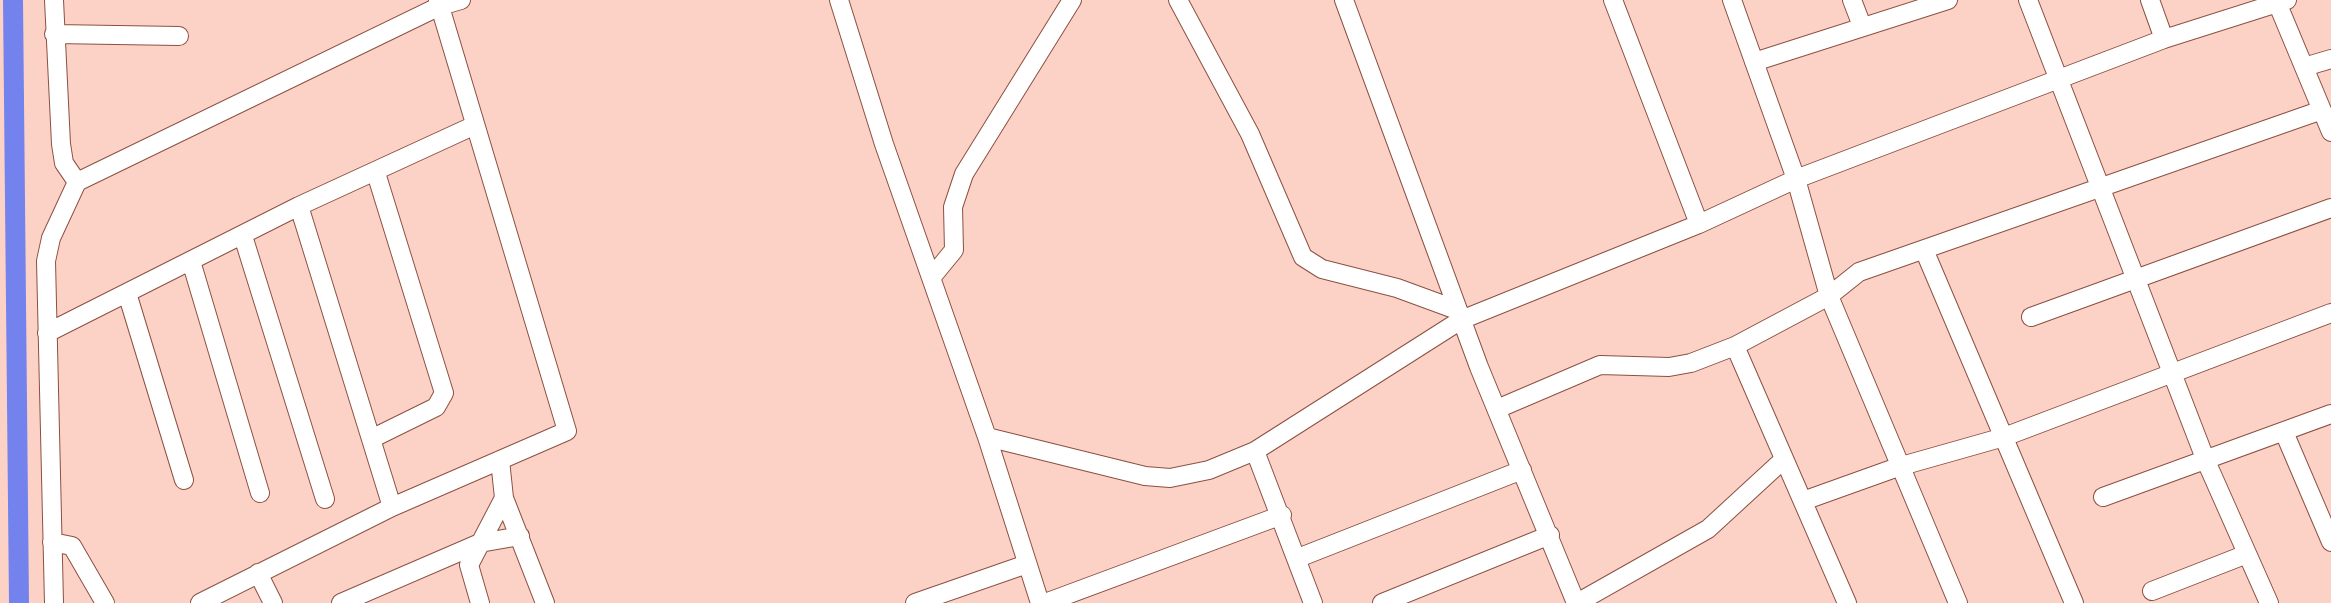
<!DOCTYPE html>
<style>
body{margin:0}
canvas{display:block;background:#fcd2c6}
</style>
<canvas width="2331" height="603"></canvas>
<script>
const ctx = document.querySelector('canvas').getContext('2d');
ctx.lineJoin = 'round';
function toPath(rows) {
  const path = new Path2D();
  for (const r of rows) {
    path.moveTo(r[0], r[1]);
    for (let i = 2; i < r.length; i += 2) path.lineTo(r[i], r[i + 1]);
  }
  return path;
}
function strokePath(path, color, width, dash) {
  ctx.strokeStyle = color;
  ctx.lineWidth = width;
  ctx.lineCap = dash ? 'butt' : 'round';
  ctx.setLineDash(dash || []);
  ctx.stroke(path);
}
strokePath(toPath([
 [13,0,19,603]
]), '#7482ee', 20);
const minor = toPath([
 [54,0,61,144,64,163,77,182],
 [839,0,884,144,987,437,1040,603],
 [1178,0,1250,134,1303,257,1322,269,1397,288,1457,310],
 [1344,0,1479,367,1576,603],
 [1613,0,1699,224],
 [1732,0,1796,179,1829,296,1958,603],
 [1852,0,1862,26],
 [2028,0,2206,461,2269,603],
 [2150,0,2164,39],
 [2276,0,2331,132],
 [54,34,179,36],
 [1754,62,1948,0],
 [2304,67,2331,59],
 [299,206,392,507],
 [243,236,325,499],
 [1925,252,2074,603],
 [191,261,260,493],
 [931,278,954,250,953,207,964,174,1072,0],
 [127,293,184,480],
 [2031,317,2331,208],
 [47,333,299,206,473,126],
 [1735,346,1847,603],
 [1497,409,1600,365,1669,367,1691,363,1735,346,1829,296,1859,272,2322,110],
 [2284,432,2331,542],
 [987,437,1145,476,1170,478,1209,470,1255,451,1461,320,1699,224,1796,179,2164,39,2287,0],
 [371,439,436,407,444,393,376,173],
 [1255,451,1313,603],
 [500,460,504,498,545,603],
 [2103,497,2331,414],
 [1803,501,1898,467,2004,437,2331,313],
 [52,542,72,546,105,603],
 [1298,558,1522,470],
 [258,573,273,603],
 [2152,591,2247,554],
 [54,603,46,261,51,238,77,182,440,6,461,0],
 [200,603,392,507,567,431,438,0],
 [341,603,480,543,520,536],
 [480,603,469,565,504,498],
 [915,603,1027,564],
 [1045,603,1282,515],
 [1382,603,1550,535],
 [1577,603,1708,529,1783,460]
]);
strokePath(minor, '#8c5041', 20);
strokePath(minor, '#fff', 18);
</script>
